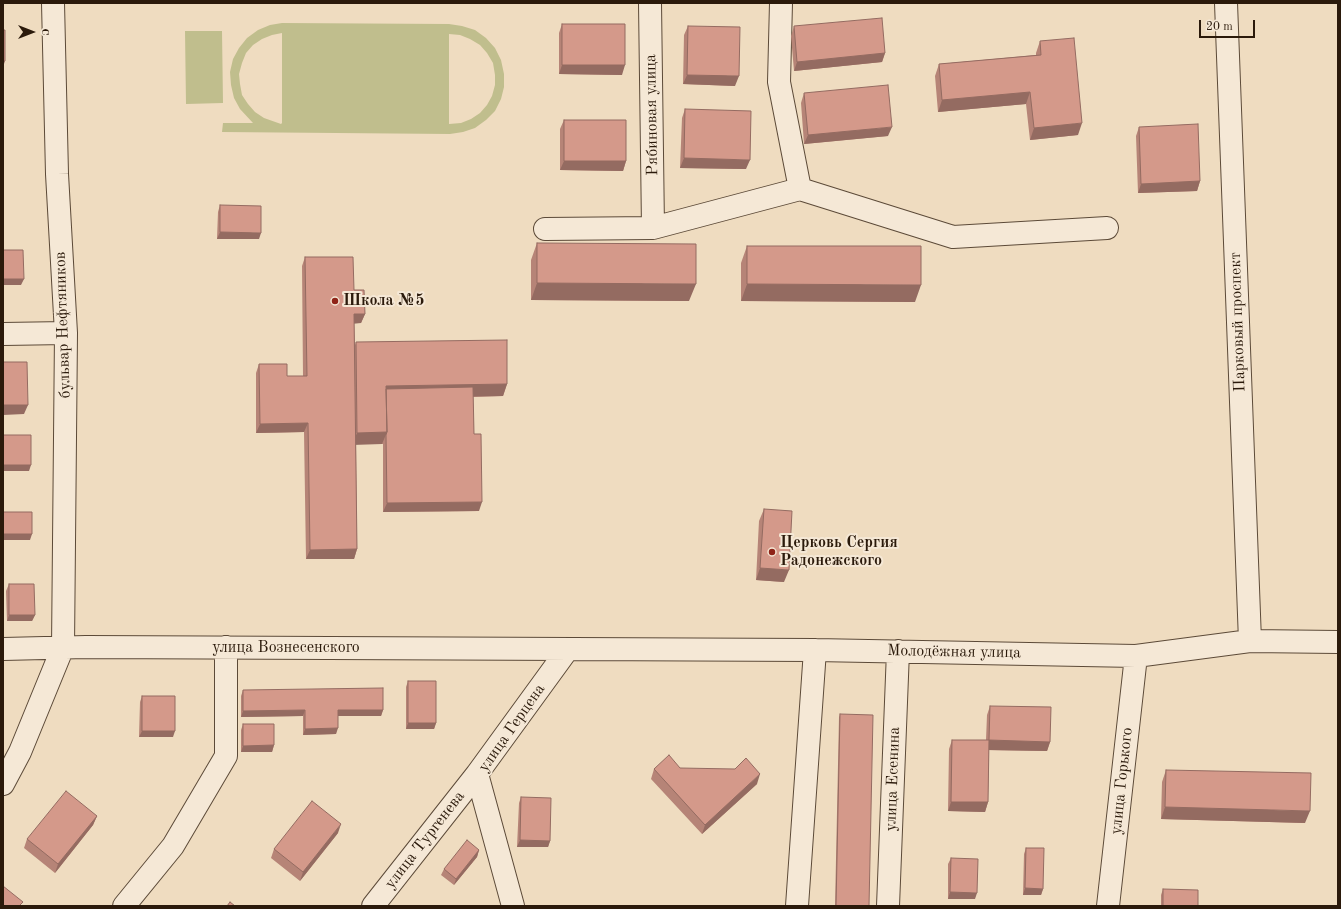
<!DOCTYPE html>
<meta charset="utf-8">
<style>
body{margin:0}
#map{position:relative;width:1341px;height:909px;overflow:hidden;background:#efdcc0;font-family:"Old Standard TT",serif}
canvas{display:block}
.frame{position:absolute;inset:0;border:4px solid #2b1a0b;pointer-events:none}
.north{position:absolute;left:12px;top:12px;width:40px;height:40px;-webkit-text-stroke:3px #f5e8d6;paint-order:stroke;rotate:90deg;font-size:11px;font-weight:700;line-height:16px;text-align:center;color:#2b1a0b}
.north::after{content:'';display:block;margin:auto;width:14px;height:18px;background:#2b1a0b;clip-path:polygon(50% 0,100% 100%,50% 72%,0 100%)}
.scale{position:absolute;left:1199px;top:20px;width:56px;height:18px;box-sizing:border-box;border:2px solid #2b1a0b;border-top:0;padding-left:5px;font-size:12px;line-height:14px;white-space:nowrap;color:#2b1a0b;-webkit-text-stroke:3px #f5e8d6;paint-order:stroke}
</style>
<div id="map">
<canvas width="1341" height="909"></canvas>
<div class="frame"></div>
<div class="north">С</div>
<div class="scale">20 m</div>
</div>
<script>
const ctx = document.querySelector('canvas').getContext('2d');
ctx.lineJoin = 'round';
function fillPath(path, color) {
  ctx.fillStyle = color;
  ctx.fill(path, 'evenodd');
}
function toPath(rows) {
  const path = new Path2D();
  for (const r of rows) {
    path.moveTo(r[0], r[1]);
    for (let i = 2; i < r.length; i += 2) path.lineTo(r[i], r[i + 1]);
  }
  return path;
}
function strokePath(path, color, width, dash) {
  ctx.strokeStyle = color;
  ctx.lineWidth = width;
  ctx.lineCap = dash ? 'butt' : 'round';
  ctx.setLineDash(dash || []);
  ctx.stroke(path);
}
function label(font, color, halo, rows, align = 'center') {
  ctx.font = font + ' "Old Standard TT",serif';
  ctx.lineWidth = 4;
  ctx.setLineDash([]);
  ctx.textBaseline = 'middle';
  ctx.strokeStyle = halo;
  ctx.fillStyle = color;
  for (const [text, x, y, turn = 0] of rows) {
    ctx.save();
    ctx.translate(x, y);
    ctx.rotate((+turn || 0) * Math.PI / 180);
    ctx.textAlign = isNaN(turn) ? turn : align;
    if (halo) ctx.strokeText(text, 0, 0);
    ctx.fillText(text, 0, 0);
    ctx.restore();
  }
}
fillPath(toPath([
 [282,23,449,24,462,26,475,30,486,38,495,48,501,60,504,74,504,87,501,99,495,111,486,120,475,128,463,132,450,134,222,132,223,123,253,123,240,109,234,98,231,85,230,72,233,59,239,48,247,38,258,30,270,25],
 [282,33,282,123,281,124,264,118,255,112,248,104,242,95,240,84,239,74,242,63,246,53,253,45,262,39,272,35],
 [449,34,460,35,470,39,480,45,487,53,493,63,495,75,495,85,492,96,487,105,480,113,471,119,461,123,449,124],
 [185,31,222,31,223,103,186,104]
]), '#c0be8d');
const minor = toPath([
 [650,3,653,228],
 [781,3,779,82,800,189],
 [1226,3,1250,641],
 [545,229,653,228,800,189,953,237,1107,228],
 [3,334,66,333],
 [3,649,86,647,815,650,1136,656,1250,641,1338,642],
 [3,784,20,752,63,647,66,333,57,174,53,3],
 [124,906,173,846,226,756,226,647],
 [373,906,477,774],
 [513,906,477,774,568,649],
 [797,906,815,650],
 [888,906,898,651],
 [1108,906,1136,656]
]);
strokePath(minor, '#5c4a38', 24);
strokePath(minor, '#f5e8d6', 22);
fillPath(toPath([
 [562,24,622,75,559,74,559,33],
 [688,26,735,86,683,84,684,35],
 [794,26,885,53,882,62,794,71,791,36],
 [1040,41,1078,135,1030,140,1026,104,938,112,935,76,939,64,1036,55,1036,53],
 [804,93,888,136,804,144,801,103],
 [685,109,746,169,680,168,682,118],
 [564,120,626,161,623,171,560,170,560,129],
 [1139,127,1200,181,1197,191,1138,193,1136,136],
 [220,205,259,239,217,239,218,212],
 [537,243,689,301,531,300,531,260],
 [747,246,915,302,741,301,741,263],
 [305,257,354,290,365,314,361,323,354,323,355,345,356,342,507,384,503,396,473,397,474,434,479,511,383,512,383,444,356,444,357,549,354,559,306,559,304,432,256,433,256,373,259,364,287,376,303,376,302,266],
 [764,509,784,582,756,580,759,521],
 [9,584,35,615,32,621,7,621,6,591],
 [408,681,436,723,434,729,406,729,406,687],
 [243,690,383,710,381,716,338,716,336,734,303,735,303,716,241,717,241,696],
 [142,696,173,737,139,737,140,702],
 [990,706,1050,742,1047,751,989,750,988,802,985,812,948,811,949,749,952,740,986,740,987,715],
 [840,714,869,906,835,906,839,717],
 [243,724,274,745,272,752,241,752,241,730],
 [680,768,757,784,702,834,651,779,654,769],
 [1166,770,1305,823,1161,819,1162,782],
 [521,797,550,841,548,847,517,847,519,803],
 [97,816,93,825,55,873,24,848,27,839],
 [338,833,300,881,271,858,274,849],
 [1026,848,1043,889,1041,895,1023,895,1024,854],
 [479,850,477,857,454,885,441,875,444,869],
 [951,858,975,899,948,899,948,864],
 [1163,889,1198,906,1161,906,1161,895]
]), '#b68477');
fillPath(toPath([
 [885,53,882,62,794,71,797,62],
 [3,61,5,61,3,67],
 [562,65,625,65,622,75,559,74],
 [687,75,739,76,735,86,683,84],
 [1030,92,1026,104,938,112,942,100],
 [1082,123,1078,135,1030,140,1034,128],
 [892,127,888,136,804,144,808,135],
 [684,158,750,160,746,169,680,168],
 [564,161,626,161,623,171,560,170],
 [1200,181,1197,191,1138,193,1141,184],
 [220,232,261,233,259,239,217,239],
 [3,279,24,279,21,285,3,285],
 [537,283,696,284,689,301,531,300],
 [747,284,921,285,915,302,741,301],
 [354,314,365,314,361,323,351,324],
 [507,384,503,396,385,398,386,386],
 [3,405,28,405,24,414,3,415],
 [308,423,304,432,256,433,260,424],
 [387,432,382,444,352,445,357,433],
 [3,465,31,465,29,471,3,471],
 [482,502,479,511,383,512,387,503],
 [3,534,32,534,30,540,3,540],
 [357,549,354,559,306,559,310,550],
 [760,568,789,570,784,582,756,580],
 [9,615,35,615,32,621,7,621],
 [305,710,303,716,241,717,243,711],
 [338,710,383,710,381,716,335,716],
 [408,723,436,723,434,729,406,729],
 [338,728,336,734,303,735,305,729],
 [142,731,175,731,173,737,139,737],
 [989,740,1050,742,1047,751,986,750],
 [274,745,272,752,241,752,243,746],
 [760,774,757,784,702,834,705,825],
 [951,802,988,802,985,812,948,811],
 [1165,807,1310,811,1305,823,1161,819],
 [97,816,93,825,55,873,58,864],
 [341,824,338,833,300,881,303,872],
 [520,840,550,841,548,847,517,847],
 [479,850,477,857,454,885,456,879],
 [1025,888,1043,889,1041,895,1023,895],
 [950,892,977,893,975,899,948,899]
]), '#946b61');
const building = toPath([
 [882,18,885,53,797,62,794,26,882,18],
 [562,24,625,24,625,65,562,65,562,24],
 [688,26,740,27,739,76,687,75,688,26],
 [3,30,5,30,5,61,3,61,3,30],
 [1074,38,1082,123,1034,128,1030,92,942,100,939,64,1041,55,1040,41,1074,38],
 [888,85,892,127,808,135,804,93,888,85],
 [685,109,751,111,750,160,684,158,685,109],
 [564,120,626,120,626,161,564,161,564,120],
 [1198,124,1200,181,1141,184,1139,127,1198,124],
 [220,205,261,206,261,233,220,232,220,205],
 [537,243,696,244,696,284,537,283,537,243],
 [747,246,921,246,921,285,747,284,747,246],
 [3,250,23,250,24,279,3,279,3,250],
 [305,257,353,257,354,290,364,290,365,314,354,314,357,549,310,550,308,423,260,424,259,364,287,364,287,376,307,376,305,257],
 [507,340,507,384,386,386,387,432,357,433,356,342,507,340],
 [3,362,27,362,28,405,3,405,3,362],
 [473,387,474,434,481,434,482,502,387,503,386,435,387,432,386,389,473,387],
 [3,435,31,435,31,465,3,465,3,435],
 [764,509,792,511,789,570,760,568,764,509],
 [3,512,32,512,32,534,3,534,3,512],
 [9,584,34,584,35,615,9,615,9,584],
 [408,681,436,681,436,723,408,723,408,681],
 [383,688,383,710,338,710,338,728,305,729,305,710,243,711,243,690,383,688],
 [142,696,175,696,175,731,142,731,142,696],
 [990,706,1051,707,1050,742,989,740,990,706],
 [840,714,873,715,869,906,836,906,840,714],
 [243,724,274,724,274,745,243,746,243,724],
 [952,740,989,740,988,802,951,802,952,740],
 [669,755,680,768,735,769,746,758,760,774,705,825,654,769,669,755],
 [1166,770,1311,773,1310,811,1165,807,1166,770],
 [66,791,97,816,58,864,27,839,66,791],
 [521,797,551,798,550,841,520,840,521,797],
 [312,801,341,824,303,872,274,849,312,801],
 [467,840,479,850,456,879,444,869,467,840],
 [1026,848,1044,848,1043,889,1025,888,1026,848],
 [951,858,978,859,977,893,950,892,951,858],
 [3,886,23,902,19,906,3,906,3,886],
 [1163,889,1198,890,1198,906,1163,906,1163,889],
 [230,902,235,906,227,906,230,902]
]);
fillPath(building, '#d4998a');
strokePath(building, '#946b61', 1);
for (const [x, y, r, color] of [
 [335,301,4,"#8f2418"],
 [772,552,4,"#8f2418"]
]) {
  const dot = new Path2D();
  dot.arc(x, y, r, 0, 2 * Math.PI);
  ctx.fillStyle = color;
  ctx.fill(dot);
  strokePath(dot, '#f5e8d6', 1.5);
}
label('16px', '#2b1a0b', '#f5e8d6', [
 ["Рябиновая улица",652,115,-91],
 ["Парковый проспект",1238,322,-92],
 ["бульвар Нефтяников",63,325,-92],
 ["улица Вознесенского",286,648],
 ["Молодёжная улица",954,652,1],
 ["улица Герцена",512,728,-55],
 ["улица Есенина",893,779,-88],
 ["улица Горького",1122,781,-84],
 ["улица Тургенева",425,840,-52]
]);
label('bold 16px', '#2b1a0b', '#f5e8d6', [
 ["Школа №5",343,301],
 ["Церковь Сергия",780,543],
 ["Радонежского",780,561]
], 'left');
</script>
